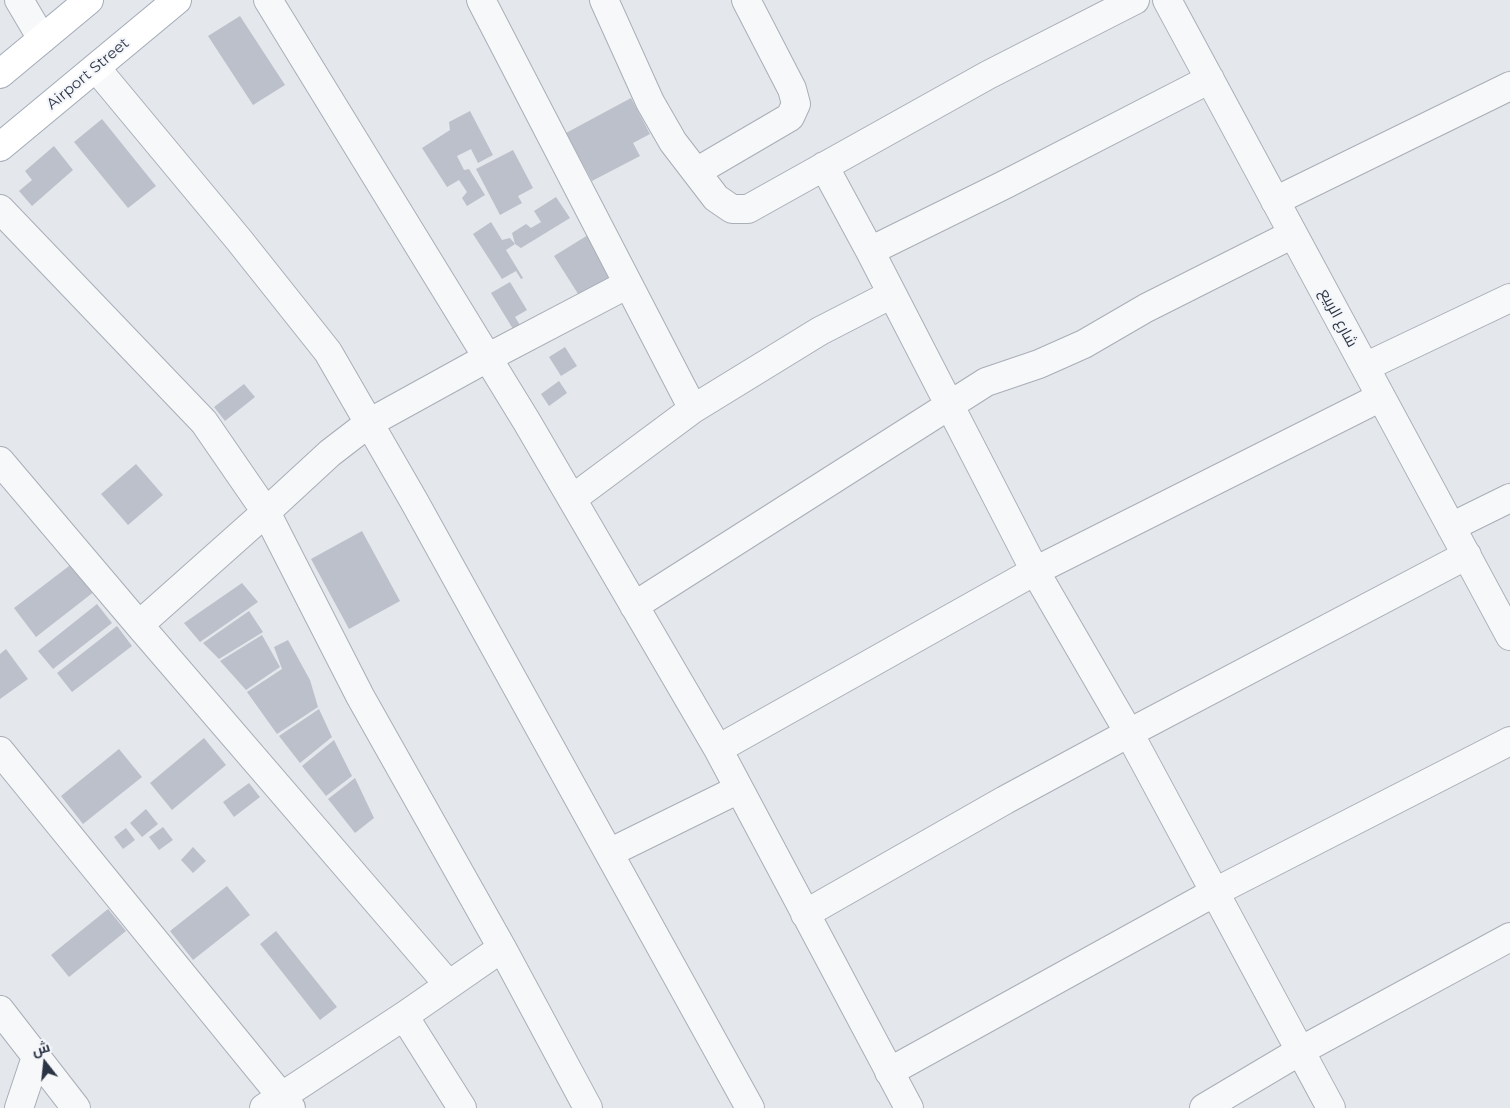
<!DOCTYPE html>
<meta charset="utf-8">
<style>
body{margin:0}
#map{position:relative;width:1510px;height:1108px;overflow:hidden;background:#e4e7ec;font-family:Montserrat,Cairo,sans-serif}
canvas{display:block}
.north{position:absolute;left:20px;top:1038px;width:50px;height:50px;-webkit-text-stroke:4px #f4f6f9;paint-order:stroke;rotate:344deg;font-size:14px;font-weight:700;line-height:20px;text-align:center;color:#2b3445}
.north::after{content:'';display:block;margin:auto;width:18px;height:22px;background:#2b3445;clip-path:polygon(50% 0,100% 100%,50% 72%,0 100%)}
</style>
<div id="map">
<canvas width="1510" height="1108"></canvas>
<div class="north">ش</div>
</div>
<script>
const ctx = document.querySelector('canvas').getContext('2d');
ctx.lineJoin = 'round';
function fillPath(path, color) {
  ctx.fillStyle = color;
  ctx.fill(path, 'evenodd');
}
function toPath(rows) {
  const path = new Path2D();
  for (const r of rows) {
    path.moveTo(r[0], r[1]);
    for (let i = 2; i < r.length; i += 2) path.lineTo(r[i], r[i + 1]);
  }
  return path;
}
function strokePath(path, color, width, dash) {
  ctx.strokeStyle = color;
  ctx.lineWidth = width;
  ctx.lineCap = dash ? 'butt' : 'round';
  ctx.setLineDash(dash || []);
  ctx.stroke(path);
}
function label(font, color, halo, rows, align = 'center') {
  ctx.font = font + ' Montserrat,Cairo,sans-serif';
  ctx.lineWidth = 4.5;
  ctx.setLineDash([]);
  ctx.textBaseline = 'middle';
  ctx.strokeStyle = halo;
  ctx.fillStyle = color;
  for (const [text, x, y, turn = 0] of rows) {
    ctx.save();
    ctx.translate(x, y);
    ctx.rotate((+turn || 0) * Math.PI / 180);
    ctx.textAlign = isNaN(turn) ? turn : align;
    if (halo) ctx.strokeText(text, 0, 0);
    ctx.fillText(text, 0, 0);
    ctx.restore();
  }
}
fillPath(toPath([
 [240,16,285,85,253,105,208,36],
 [631,98,650,134,633,143,640,156,592,181,566,133],
 [470,111,493,155,478,163,471,149,457,156,464,170,469,169,485,195,467,206,462,198,467,192,459,180,447,187,422,148,450,130,449,122],
 [102,119,156,186,128,208,74,142],
 [54,146,73,170,32,206,19,191,32,180,25,171],
 [513,150,533,188,518,196,522,203,500,215,476,169],
 [556,197,570,218,521,248,515,244,506,250,523,278,521,279,516,271,502,279,473,234,491,222,502,240,510,238,515,244,512,233,526,224,531,228,541,222,534,211],
 [588,235,613,276,580,297,554,256],
 [510,282,527,310,515,317,520,325,513,329,491,293],
 [565,347,577,366,561,376,549,357],
 [559,381,567,393,549,406,541,394],
 [244,384,255,397,225,421,214,407],
 [136,464,163,495,128,525,101,494],
 [362,531,400,601,349,629,311,559],
 [73,563,95,591,36,637,14,608],
 [242,583,258,602,200,642,184,623],
 [97,604,112,623,53,669,38,651],
 [249,611,263,632,219,659,203,643],
 [117,626,132,646,72,692,57,673],
 [262,635,280,667,246,690,220,661],
 [288,640,310,680,318,707,277,734,247,692,282,669,274,647],
 [6,649,28,679,0,699,0,654],
 [319,709,332,737,300,763,279,736],
 [204,738,226,765,172,810,150,783],
 [334,740,352,776,326,796,302,766],
 [119,749,142,777,83,824,61,796],
 [355,778,374,818,355,833,328,799],
 [249,783,260,797,234,817,223,802],
 [146,809,158,824,142,837,130,823],
 [163,827,173,840,159,850,149,837],
 [126,828,135,840,123,849,114,837],
 [193,847,206,861,193,873,181,860],
 [227,886,250,915,193,960,170,931],
 [108,909,126,931,69,977,51,955],
 [276,931,337,1007,320,1020,260,944]
]), '#bbc0ca');
const minor = toPath([
 [19,0,42,39],
 [268,0,527,422,718,749,909,1108],
 [481,0,693,409],
 [604,0,650,102,673,142,716,198,732,209,748,209,988,75,1135,0],
 [1167,0,1510,636],
 [96,68,239,240,328,352,414,501,750,1108],
 [824,166,870,251,1035,571,1129,733,1331,1108],
 [696,172,790,117,796,104,792,89,746,0],
 [1275,201,1510,86],
 [0,209,204,422,266,512,360,696,502,948,588,1108],
 [870,251,1004,185,1210,79],
 [1365,367,1510,298],
 [0,461,139,625,448,984],
 [572,499,693,409,820,331,892,294],
 [1451,527,1510,498],
 [634,606,986,382,1039,364,1084,344,1146,308,1293,234],
 [139,625,266,512,330,453,369,423,487,358,628,284],
 [718,749,1035,571,1381,397],
 [0,751,291,1108],
 [609,853,739,789],
 [805,914,1005,800,1129,733,1467,555],
 [0,1010,76,1108],
 [404,1016,462,1108],
 [889,1072,1215,892,1510,741],
 [19,1108,36,1057],
 [264,1108,404,1016,502,948],
 [1204,1108,1300,1051,1510,937]
]);
const major = toPath([
 [0,74,89,0],
 [0,147,177,0]
]);
strokePath(minor, '#a9aeb7', 30);
strokePath(major, '#a3abb8', 30);
strokePath(minor, '#f7f8fa', 28);
strokePath(major, '#fff', 28);
label('15px', '#2b3445', '#f4f6f9', [
 ["Airport Street",88,74,-40],
 ["شارع الربيع",1338,318,62]
]);
</script>
